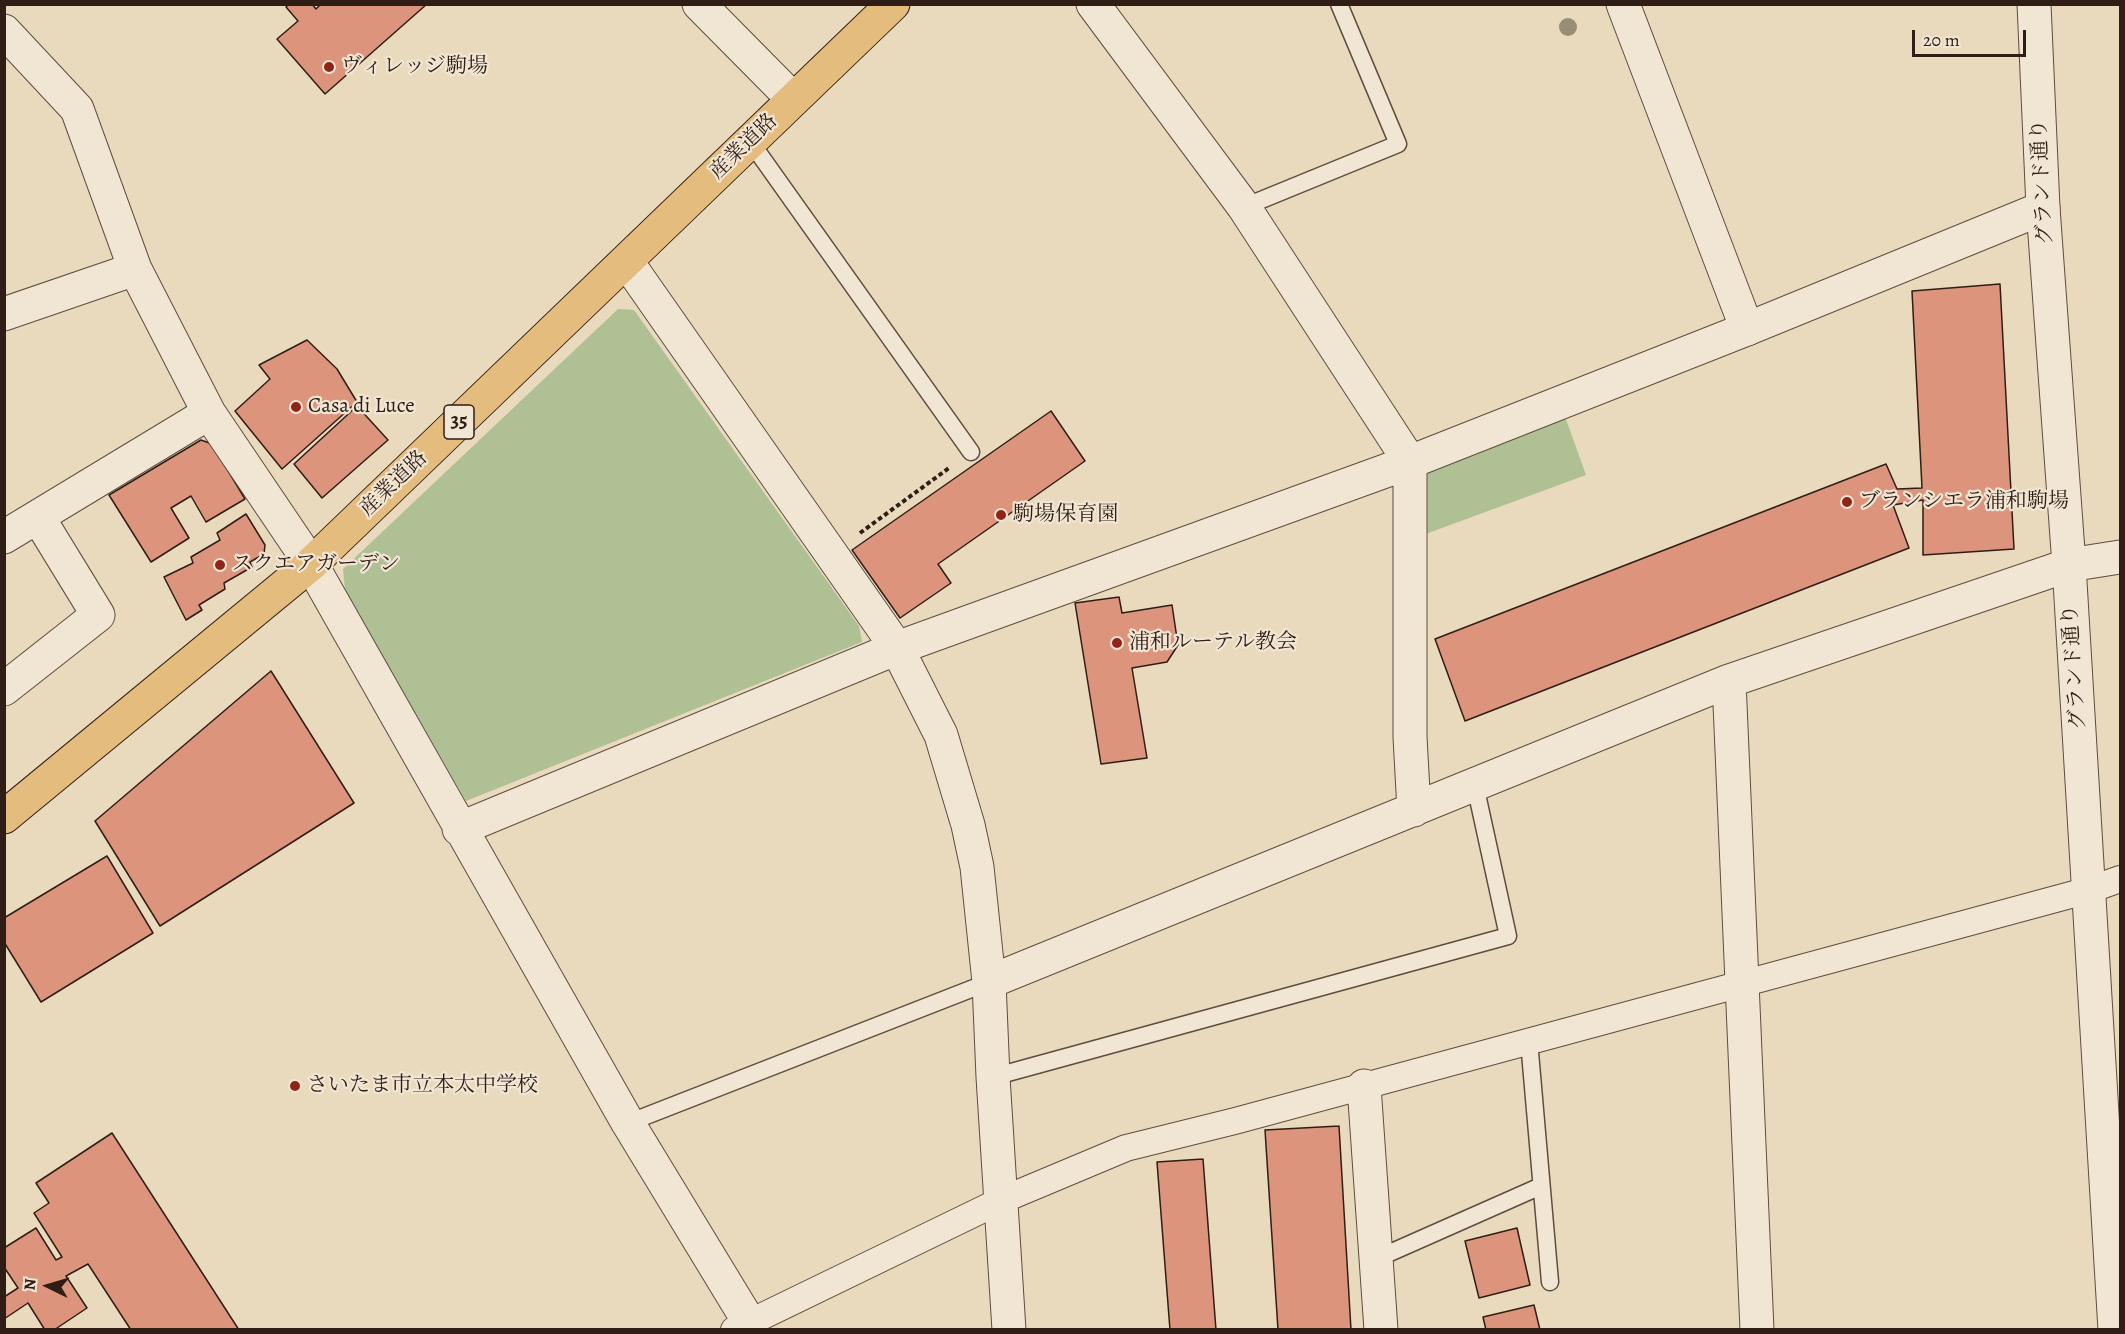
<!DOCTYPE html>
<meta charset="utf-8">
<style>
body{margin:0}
#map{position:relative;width:2125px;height:1334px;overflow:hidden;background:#e9d9bd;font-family:Alegreya,serif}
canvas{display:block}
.frame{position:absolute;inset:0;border:6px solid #301d15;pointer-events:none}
.north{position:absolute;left:18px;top:1256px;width:60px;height:60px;-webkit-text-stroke:4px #f1e6d4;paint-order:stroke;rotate:275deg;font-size:16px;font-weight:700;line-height:24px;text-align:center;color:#301d15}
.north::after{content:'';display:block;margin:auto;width:21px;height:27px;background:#301d15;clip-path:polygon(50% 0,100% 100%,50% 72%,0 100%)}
.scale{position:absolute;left:1912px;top:30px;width:114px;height:27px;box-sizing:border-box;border:3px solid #301d15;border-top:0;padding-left:8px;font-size:18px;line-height:21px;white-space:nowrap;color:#301d15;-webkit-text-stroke:4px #f1e6d4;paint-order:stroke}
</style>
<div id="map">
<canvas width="2125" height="1334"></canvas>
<div class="frame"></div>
<div class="north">N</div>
<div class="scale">20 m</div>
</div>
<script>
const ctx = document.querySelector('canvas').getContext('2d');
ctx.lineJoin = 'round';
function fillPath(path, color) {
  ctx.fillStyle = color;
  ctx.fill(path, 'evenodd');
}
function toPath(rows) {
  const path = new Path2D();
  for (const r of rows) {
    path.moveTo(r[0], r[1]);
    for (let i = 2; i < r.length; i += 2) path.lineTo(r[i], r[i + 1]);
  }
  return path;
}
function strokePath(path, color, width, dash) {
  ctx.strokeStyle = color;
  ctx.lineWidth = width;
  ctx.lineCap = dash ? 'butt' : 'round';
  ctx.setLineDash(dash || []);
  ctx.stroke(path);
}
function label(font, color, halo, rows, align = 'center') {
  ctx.font = font + ' Alegreya,"Noto Serif JP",serif';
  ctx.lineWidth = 4.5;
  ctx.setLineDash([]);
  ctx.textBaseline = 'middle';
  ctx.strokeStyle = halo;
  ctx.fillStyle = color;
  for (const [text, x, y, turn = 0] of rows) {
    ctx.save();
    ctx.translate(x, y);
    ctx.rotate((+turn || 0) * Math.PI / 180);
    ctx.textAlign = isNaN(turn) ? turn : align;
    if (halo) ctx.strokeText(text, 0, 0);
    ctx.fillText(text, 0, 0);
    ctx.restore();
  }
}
fillPath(toPath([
 [618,309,634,310,859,626,862,642,466,801,345,590,343,569],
 [1563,411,1586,475,1423,535,1422,476,1432,464]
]), '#b0c095');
const building = toPath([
 [289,4,312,4,316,9,321,4,427,4,325,94,277,39,298,21,286,7,289,4],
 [2000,284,2014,549,1923,555,1923,500,1893,505,1909,548,1465,721,1435,639,1886,464,1897,489,1922,488,1912,291,2000,284],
 [307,340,337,369,357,402,282,469,235,411,270,379,259,365,307,340],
 [357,406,388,440,322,498,294,464,357,406],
 [1051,411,1085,461,938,564,951,583,900,618,852,550,1051,411],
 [201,440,212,444,245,499,206,522,191,496,171,508,189,538,151,562,109,495,201,440],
 [246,514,265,545,264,554,250,562,252,567,224,583,225,589,199,605,202,610,186,620,164,577,193,563,191,557,220,540,217,533,246,514],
 [1119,597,1122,613,1172,605,1178,645,1167,662,1132,668,1147,758,1101,764,1075,603,1119,597],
 [271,671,354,803,160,926,95,821,271,671],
 [107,856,153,933,41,1002,4,942,4,918,107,856],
 [1339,1126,1351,1330,1278,1330,1265,1130,1339,1126],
 [112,1133,239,1330,131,1330,88,1264,66,1276,87,1308,54,1330,45,1330,28,1303,4,1319,4,1297,18,1288,4,1267,4,1248,36,1228,56,1260,62,1257,34,1213,49,1203,36,1183,112,1133],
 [1203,1159,1216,1330,1170,1330,1157,1162,1203,1159],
 [1517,1228,1530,1285,1479,1298,1465,1241,1517,1228],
 [1534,1305,1540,1330,1486,1330,1483,1317,1534,1305]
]);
fillPath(building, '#dc947d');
strokePath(building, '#301d15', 1.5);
const service = toPath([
 [750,141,971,452],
 [1244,207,1398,144,1339,4],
 [1529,1041,1550,1282],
 [993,1077,1508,936,1475,785],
 [628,1123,989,982],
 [1376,1259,1541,1186]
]);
const pedestrian = toPath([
 [734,1330,1002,1200,1126,1148,1235,1121,2089,890,2120,879]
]);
const minor = toPath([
 [699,4,793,99],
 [1093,4,1244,207,1410,462,1410,737,1414,810],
 [4,31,77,109,135,269,209,413,311,564,628,1123,749,1322],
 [627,262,897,648,941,735,968,825,977,867,989,982,993,1077,1009,1330],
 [4,314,135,269],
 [4,537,209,413],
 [1729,681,1757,1330],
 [4,689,98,615,38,517],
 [459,829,897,648,1410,462,1747,329,2043,208],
 [989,982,1729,681,2069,565,2120,557],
 [1364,1086,1381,1330]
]);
const tertiary = toPath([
 [1623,4,1747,329],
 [2034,4,2043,208,2069,565,2115,1330]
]);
const primary = toPath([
 [4,817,311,564,893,4]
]);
strokePath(service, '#5e4c3f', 19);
strokePath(pedestrian, '#5e4c3f', 28);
strokePath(minor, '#5e4c3f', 35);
strokePath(tertiary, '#5e4c3f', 35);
strokePath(primary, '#301d15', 35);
strokePath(toPath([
 [860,533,949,468]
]), '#301d15', 4, [4.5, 3]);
strokePath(service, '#f1e6d4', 16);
strokePath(pedestrian, '#f1e6d4', 26);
strokePath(minor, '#f1e6d4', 33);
strokePath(tertiary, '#f1e6d4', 33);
strokePath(primary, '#e4bc7e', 33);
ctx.fillStyle = '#988d76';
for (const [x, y] of [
 [1568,27]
]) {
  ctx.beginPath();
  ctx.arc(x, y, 9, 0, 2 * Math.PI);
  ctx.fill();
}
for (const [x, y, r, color] of [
 [329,67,6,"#8f2418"],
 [296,407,6,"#8f2418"],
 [1847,502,6,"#8f2418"],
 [1001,515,6,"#8f2418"],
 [220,565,6,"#8f2418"],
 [1117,643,6,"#8f2418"],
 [295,1086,6,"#8f2418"]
]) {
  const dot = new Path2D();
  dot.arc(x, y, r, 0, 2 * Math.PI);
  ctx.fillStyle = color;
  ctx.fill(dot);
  strokePath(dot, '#f1e6d4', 2);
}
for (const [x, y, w] of [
 [459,422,30]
]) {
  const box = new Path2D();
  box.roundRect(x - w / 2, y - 17, w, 34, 4.5);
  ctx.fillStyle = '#f1e6d4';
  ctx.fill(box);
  strokePath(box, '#301d15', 1.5);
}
label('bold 20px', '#301d15', null, [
 ["35",459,422]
]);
label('21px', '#301d15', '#f1e6d4', [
 ["ヴィレッジ駒場",341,67],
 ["Casa di Luce",308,407],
 ["ブランシエラ浦和駒場",1859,502],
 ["駒場保育園",1013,515],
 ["スクエアガーデン",232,565],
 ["浦和ルーテル教会",1129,643],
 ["さいたま市立本太中学校",307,1086]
], 'left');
label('21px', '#301d15', '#f1e6d4', [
 ["産業道路",744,147,-44],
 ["グランド通り",2043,182,-93],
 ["産業道路",394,484,-44],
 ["グランド通り",2075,667,-94]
]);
</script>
